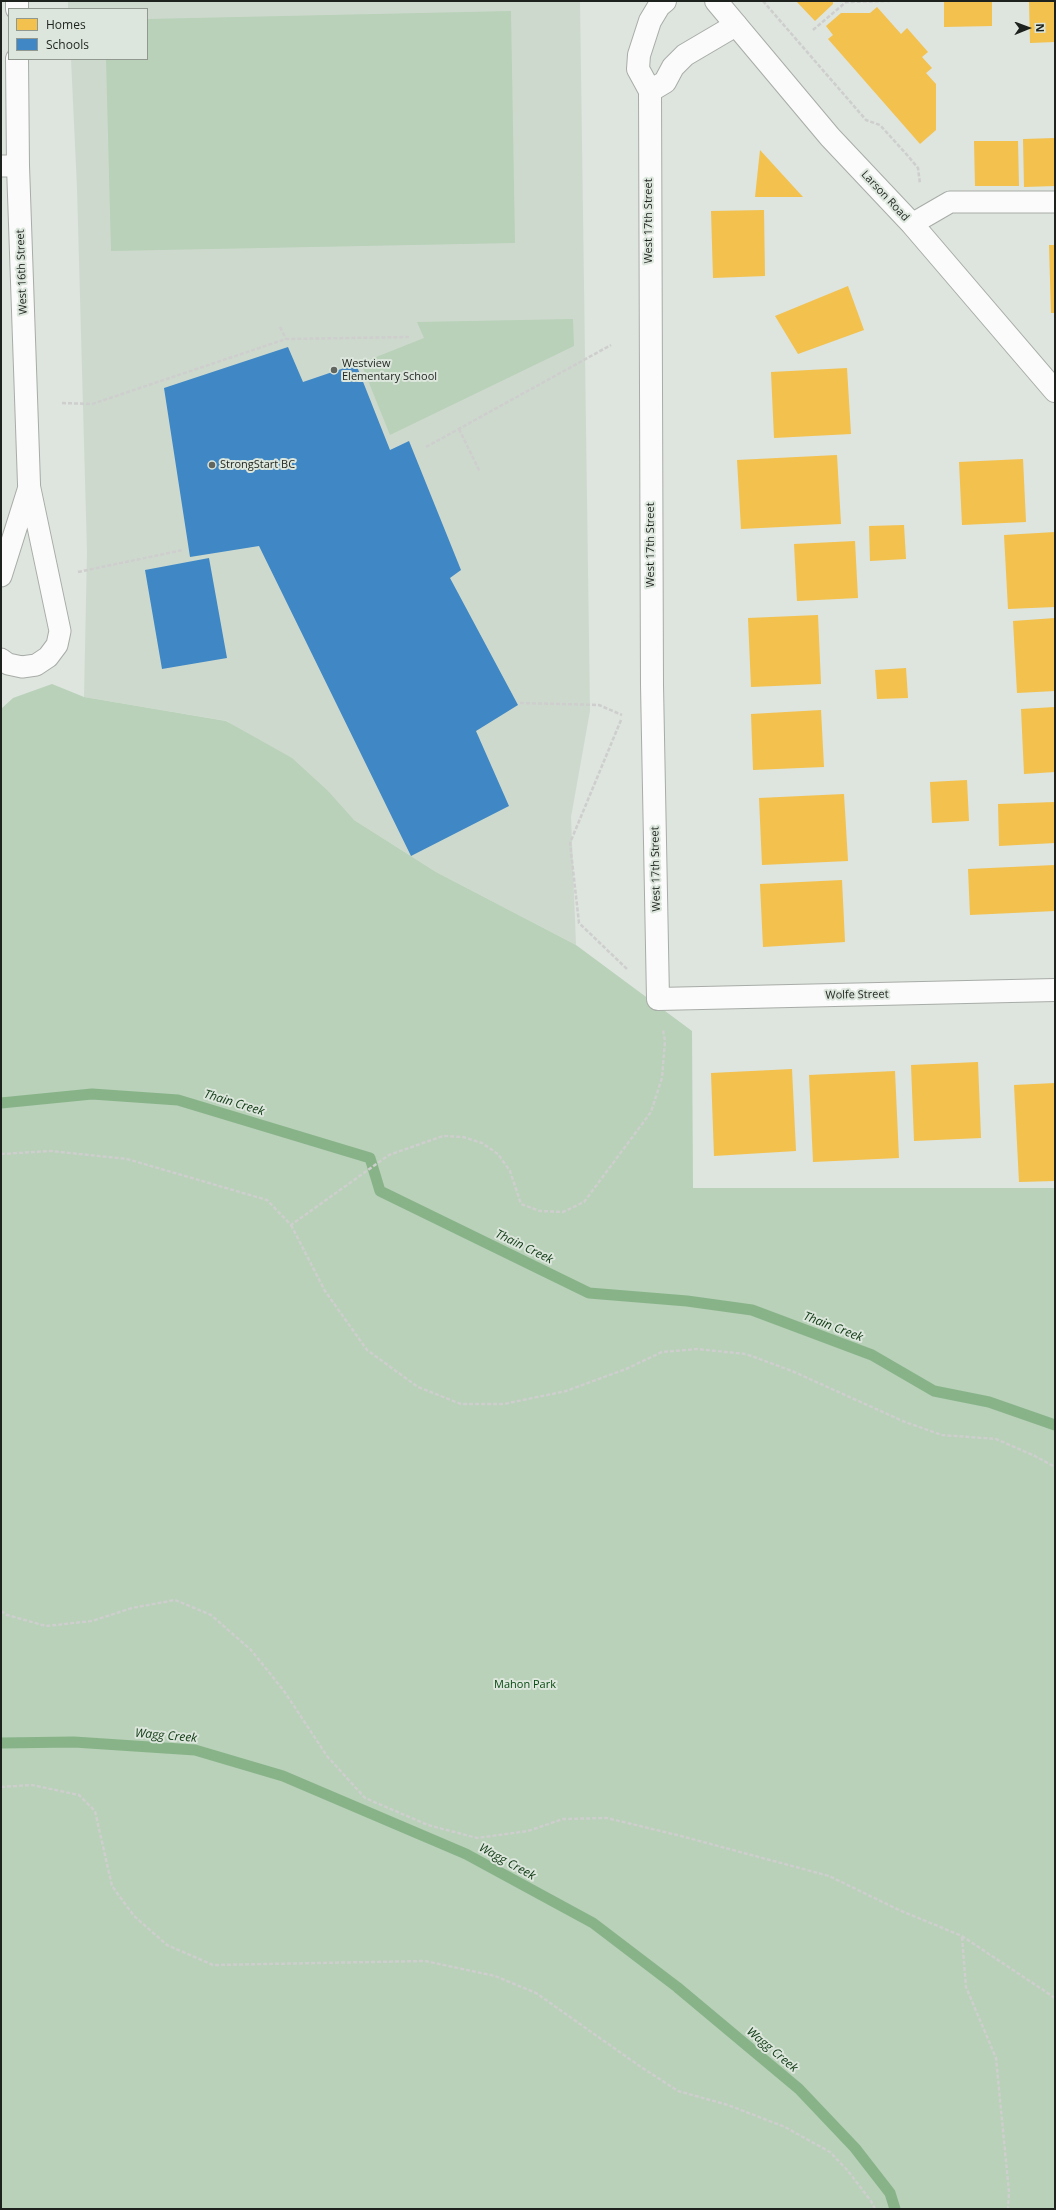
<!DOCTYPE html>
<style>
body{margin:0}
#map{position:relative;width:1056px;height:2210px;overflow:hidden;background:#dee4de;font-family:"Open Sans",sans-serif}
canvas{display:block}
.frame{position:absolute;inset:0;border:2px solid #1e221e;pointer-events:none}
.legend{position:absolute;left:8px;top:8px;width:140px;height:52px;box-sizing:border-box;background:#dce6dc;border:1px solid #909890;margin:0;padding:5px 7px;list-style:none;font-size:12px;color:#1e221e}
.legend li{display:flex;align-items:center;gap:8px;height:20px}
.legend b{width:20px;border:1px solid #909890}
.north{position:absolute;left:1008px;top:8px;width:40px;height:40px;-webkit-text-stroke:3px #dce6dc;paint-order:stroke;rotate:89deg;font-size:11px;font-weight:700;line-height:16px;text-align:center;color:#1e221e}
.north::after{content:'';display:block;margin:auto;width:14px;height:18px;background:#1e221e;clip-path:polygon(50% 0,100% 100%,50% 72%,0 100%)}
</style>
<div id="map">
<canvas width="1056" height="2210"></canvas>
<div class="frame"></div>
<ul class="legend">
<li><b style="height:11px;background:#f2c14e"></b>Homes</li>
<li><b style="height:11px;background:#3f88c5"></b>Schools</li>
</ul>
<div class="north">N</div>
</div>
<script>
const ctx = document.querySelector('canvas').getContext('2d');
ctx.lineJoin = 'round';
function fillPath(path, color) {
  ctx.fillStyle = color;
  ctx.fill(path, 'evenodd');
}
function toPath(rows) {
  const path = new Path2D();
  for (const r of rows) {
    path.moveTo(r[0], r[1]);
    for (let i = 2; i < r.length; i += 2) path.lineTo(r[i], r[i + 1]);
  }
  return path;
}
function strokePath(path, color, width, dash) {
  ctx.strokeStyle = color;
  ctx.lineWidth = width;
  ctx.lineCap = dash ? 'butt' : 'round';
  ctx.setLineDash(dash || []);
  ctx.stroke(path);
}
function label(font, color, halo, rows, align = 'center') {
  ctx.font = font + ' "Open Sans",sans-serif';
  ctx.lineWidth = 4;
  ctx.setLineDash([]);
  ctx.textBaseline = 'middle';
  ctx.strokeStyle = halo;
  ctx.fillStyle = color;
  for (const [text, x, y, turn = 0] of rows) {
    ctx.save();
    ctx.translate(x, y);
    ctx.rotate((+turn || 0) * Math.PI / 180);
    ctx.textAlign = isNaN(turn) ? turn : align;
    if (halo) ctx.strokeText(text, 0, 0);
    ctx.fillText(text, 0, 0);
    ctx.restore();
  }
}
fillPath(toPath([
 [68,1,580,1,590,711,571,817,576,945,436,872,354,820,227,721,84,697,87,552,77,188,71,59,147,59,147,9,68,9]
]), '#ced9ce');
fillPath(toPath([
 [511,11,515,243,111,251,106,59,147,59,147,19],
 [573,319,574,346,390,435,361,363,424,338,417,322],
 [52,684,84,697,226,721,292,758,328,791,354,820,436,872,576,945,692,1031,693,1188,1055,1188,1055,2209,1,2209,1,709,13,698]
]), '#b8d1b8');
fillPath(toPath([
 [796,1,833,1,833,4,815,21],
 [944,1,992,1,992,26,944,27],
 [1029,1,1055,1,1055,42,1030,43],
 [877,7,901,34,907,28,928,52,922,57,932,68,926,73,936,84,936,130,920,144,828,39,833,35,826,26,841,13,870,13],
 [1055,138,1055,186,1024,187,1023,139],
 [974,141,1018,141,1019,186,975,186],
 [760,150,803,197,755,197],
 [764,210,765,276,713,278,711,211],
 [1049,245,1055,245,1055,313,1051,313],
 [848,286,864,330,798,354,775,316],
 [847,368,851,434,774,438,771,372],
 [837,455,841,524,741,529,737,460],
 [1023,459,1026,522,962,525,959,462],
 [904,525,906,559,870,561,869,526],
 [1055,532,1055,607,1008,609,1004,535],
 [855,541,858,598,797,601,794,544],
 [818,615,821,684,751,687,748,618],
 [1055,618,1055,691,1017,693,1013,621],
 [906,668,908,698,877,699,875,670],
 [1055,707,1055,772,1024,774,1021,709],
 [821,710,824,767,753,770,751,714],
 [967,780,969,821,932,823,930,782],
 [844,794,848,861,762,865,759,798],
 [1055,802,1055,843,999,846,998,804],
 [1055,865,1055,911,970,915,968,869],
 [842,880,845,942,763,947,760,884],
 [978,1062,981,1138,914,1141,911,1065],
 [792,1069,796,1151,714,1156,711,1073],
 [895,1071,899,1158,813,1162,809,1075],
 [1055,1083,1055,1181,1019,1182,1014,1085]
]), '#f2c14e');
fillPath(toPath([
 [288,347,303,382,356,364,390,450,409,441,461,570,450,578,518,705,476,731,509,806,411,856,259,546,190,557,164,388],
 [209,558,227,658,162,669,145,570]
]), '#3f88c5');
strokePath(toPath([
 [1,1103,92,1094,178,1100,370,1158,380,1191,589,1293,687,1301,752,1310,872,1355,934,1391,989,1402,1055,1425],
 [1,1743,74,1742,195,1750,283,1776,466,1854,593,1923,677,1987,799,2089,855,2148,890,2193,895,2209]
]), '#88b389', 11);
const lane = toPath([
 [1,166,18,166],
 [912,224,950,202,1055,202],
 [1,576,29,487],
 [1,659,8,664,22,667,36,665,48,657,57,645,60,631,29,484]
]);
const street = toPath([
 [17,1,17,9],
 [665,1,659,6,650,21,639,55,638,69,650,91,652,685,658,999,1055,990],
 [17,59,18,166,29,484],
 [650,91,665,82,673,67,685,55,736,25]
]);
const secondary = toPath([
 [716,1,830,137,912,224,1055,391]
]);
strokePath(lane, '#a8aca8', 23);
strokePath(street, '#a8aca8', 24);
strokePath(secondary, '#a8aca8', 24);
strokePath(toPath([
 [763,1,866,120,880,125,908,156,918,168,920,184],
 [813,30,846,2,890,1],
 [280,327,286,339],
 [62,403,92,404,286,339,409,337],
 [459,429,480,472],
 [426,447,611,345],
 [78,572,183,550],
 [520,703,599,705,622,715],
 [621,720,570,843,579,923,627,969],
 [1,1154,51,1151,127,1159,267,1200,291,1225,389,1155,443,1136,463,1137,482,1143,498,1154,510,1171,521,1204,540,1211,563,1212,584,1202,651,1112,662,1078,665,1041,663,1030],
 [291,1225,325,1291,367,1350,418,1387,461,1404,504,1404,566,1391,626,1369,662,1352,697,1349,746,1354,792,1371,905,1422,942,1435,996,1439,1035,1456,1055,1467],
 [1,1611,7,1615,46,1626,92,1621,132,1608,175,1600,211,1615,251,1650,284,1691,327,1756,365,1798,428,1825,477,1838,528,1831,563,1819,607,1818,681,1836,829,1876,899,1910,962,1936,1055,1998],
 [1,1787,32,1785,79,1795,95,1811,112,1886,134,1916,167,1945,213,1965,425,1961,495,1976,536,1993,638,2065,678,2091,728,2105,785,2127,830,2152,848,2171,871,2201,875,2209],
 [962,1937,966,1987,996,2058,1009,2192,1008,2209]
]), '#cdcecd', 2.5, [4, 2]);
strokePath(lane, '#fafbfa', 21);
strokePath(street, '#fafbfa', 22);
strokePath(secondary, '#fafbfa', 22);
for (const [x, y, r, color] of [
 [334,370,4,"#616661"],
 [212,465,4,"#616661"]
]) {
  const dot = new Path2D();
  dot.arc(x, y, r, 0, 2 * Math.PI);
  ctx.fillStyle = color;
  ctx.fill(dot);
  strokePath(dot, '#dce6dc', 1.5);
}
label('11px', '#1e221e', '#dce6dc', [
 ["Larson Road",885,196,47],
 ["West 17th Street",649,221,-90],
 ["West 16th Street",22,272,-92],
 ["West 17th Street",651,545,-90],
 ["West 17th Street",656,869,-91],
 ["Wolfe Street",857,995,-1]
]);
label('11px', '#1e221e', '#dce6dc', [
 ["Westview",342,364],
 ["Elementary School",342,377],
 ["StrongStart BC",220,465]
], 'left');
label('11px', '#064a11', '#dce6dc', [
 ["Mahon Park",525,1685]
]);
label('italic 12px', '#0d3811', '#dce6dc', [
 ["Thain Creek",234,1103,17],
 ["Thain Creek",524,1247,26],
 ["Thain Creek",833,1327,21],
 ["Wagg Creek",166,1736,5],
 ["Wagg Creek",507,1862,29],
 ["Wagg Creek",772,2050,40]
]);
</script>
